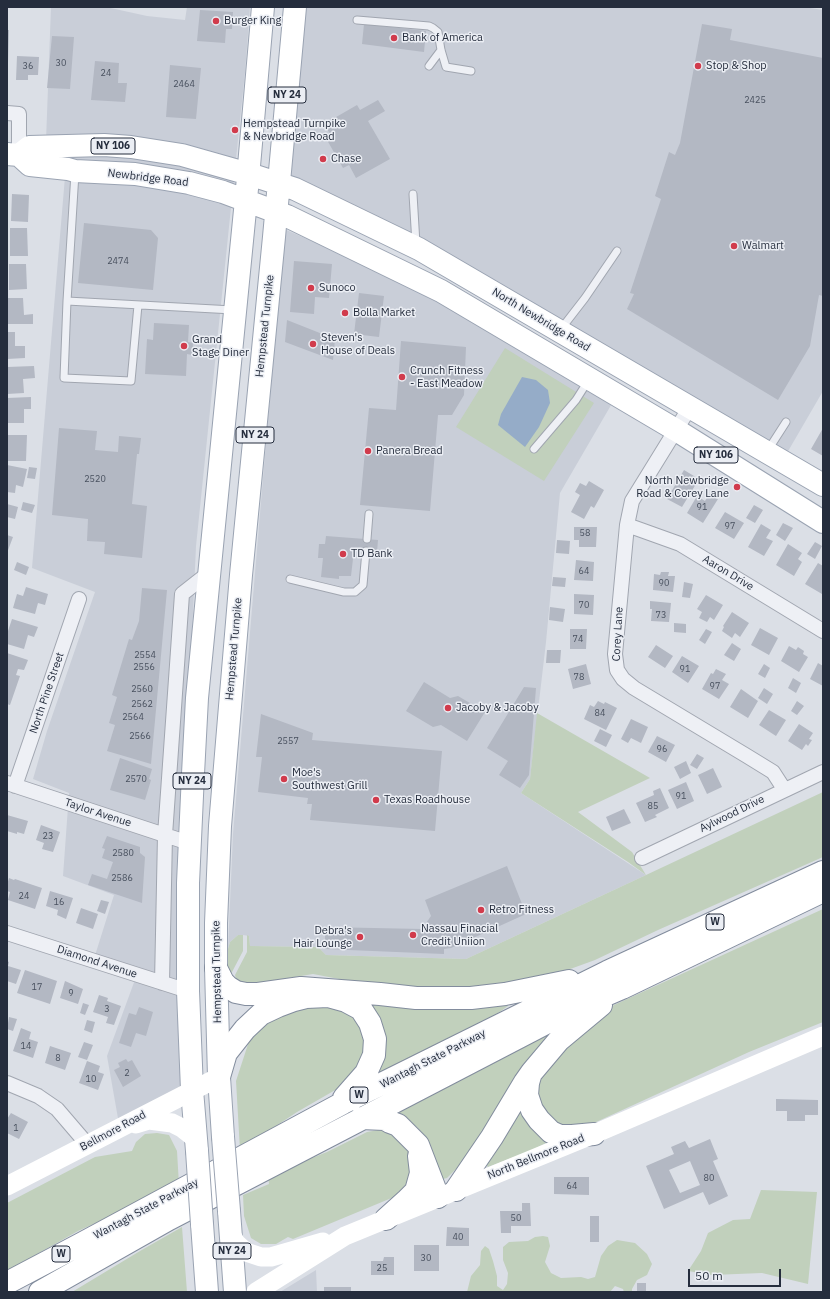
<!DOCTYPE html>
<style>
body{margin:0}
#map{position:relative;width:830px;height:1299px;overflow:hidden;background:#dbdfe6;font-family:"IBM Plex Sans",sans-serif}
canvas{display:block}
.frame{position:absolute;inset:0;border:8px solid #252d3d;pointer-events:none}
.scale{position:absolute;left:688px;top:1269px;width:93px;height:18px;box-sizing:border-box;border:2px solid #252d3d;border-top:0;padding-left:5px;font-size:12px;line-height:14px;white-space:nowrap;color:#252d3d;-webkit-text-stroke:3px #ebeef4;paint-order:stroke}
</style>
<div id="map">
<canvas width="830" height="1299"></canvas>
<div class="frame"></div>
<div class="scale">50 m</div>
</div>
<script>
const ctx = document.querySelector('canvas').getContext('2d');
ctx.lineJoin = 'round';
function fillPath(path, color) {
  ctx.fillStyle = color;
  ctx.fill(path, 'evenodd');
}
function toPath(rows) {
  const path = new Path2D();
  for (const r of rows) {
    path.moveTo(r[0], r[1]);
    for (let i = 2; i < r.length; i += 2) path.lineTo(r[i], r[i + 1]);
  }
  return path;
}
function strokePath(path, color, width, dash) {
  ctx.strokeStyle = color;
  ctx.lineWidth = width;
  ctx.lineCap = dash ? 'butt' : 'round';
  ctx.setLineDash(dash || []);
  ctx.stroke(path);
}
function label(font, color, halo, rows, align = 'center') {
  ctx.font = font + ' "IBM Plex Sans",sans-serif';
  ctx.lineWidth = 3;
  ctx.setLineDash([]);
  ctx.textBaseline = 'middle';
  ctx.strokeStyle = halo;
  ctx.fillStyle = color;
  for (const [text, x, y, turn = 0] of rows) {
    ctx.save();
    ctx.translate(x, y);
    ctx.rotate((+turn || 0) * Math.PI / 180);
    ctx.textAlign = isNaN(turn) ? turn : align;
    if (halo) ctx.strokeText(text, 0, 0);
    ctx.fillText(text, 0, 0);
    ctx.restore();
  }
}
fillPath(toPath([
 [51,7,106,7,147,16,185,20,187,7,250,7,245,72,196,546,177,968,184,1087,119,1124,107,1056,136,977,92,965,114,895,63,876,69,793,33,779,47,731,95,592,32,568,68,141,46,141],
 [295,7,804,7,823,10,823,391,787,453,279,183],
 [284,229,386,273,614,400,560,493,546,642,530,779,521,793,646,875,466,959,326,955,318,947,250,946,249,936,243,935,238,935,230,942,228,949,233,834],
 [316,1270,317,1292,280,1292]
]), '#c9ced8');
fillPath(toPath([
 [505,348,594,403,544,481,456,427],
 [537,713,650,778,578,812,632,852,646,875,823,792,823,857,658,930,595,960,540,980,493,989,397,990,313,974,265,982,245,985,237,983,235,975,247,952,247,935,249,936,250,946,318,947,326,955,466,959,646,875,628,862,521,793,530,779],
 [823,909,823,1022,749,1052,594,1123,577,1129,564,1128,539,1108,536,1091,539,1073,585,1025,614,1005],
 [238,935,243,935,243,951,231,974,227,973,228,949,230,942],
 [325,1002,352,1009,367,1030,370,1051,344,1085,297,1112,240,1150,236,1081,251,1035,273,1016],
 [368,1004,508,1004,508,1006,481,1025,376,1077],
 [557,1027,481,1144,447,1178,439,1180,428,1142,417,1127,394,1114],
 [520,1106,550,1141,530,1151,488,1167,486,1165],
 [378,1130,392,1132,416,1158,406,1192,293,1239,288,1237,276,1244,261,1244,251,1238,244,1216,243,1195,269,1184,268,1175,327,1152,367,1132],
 [157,1133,169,1135,177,1151,179,1185,78,1231,7,1271,7,1203,95,1157,132,1151,136,1142,145,1134],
 [761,1190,817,1192,808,1284,762,1273,712,1275,688,1271,701,1251,708,1233,733,1220,750,1219],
 [182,1227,187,1292,72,1292,140,1251],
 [543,1236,548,1237,550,1246,545,1262,551,1273,561,1278,581,1277,588,1279,595,1277,601,1256,608,1246,617,1240,635,1243,647,1254,652,1264,647,1275,637,1280,632,1289,632,1292,624,1292,623,1289,615,1286,610,1292,467,1292,471,1276,480,1265,481,1251,485,1246,489,1249,493,1261,497,1276,497,1286,503,1290,507,1284,508,1273,503,1260,503,1247,509,1242,528,1241,535,1237]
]), '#c1d0bc');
fillPath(toPath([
 [522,377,536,380,548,390,550,403,539,427,525,447,498,425,501,414]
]), '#95acc8');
fillPath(toPath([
 [200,10,233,12,232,29,226,29,225,43,197,41],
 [364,24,426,31,424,52,362,44],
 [702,24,732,29,730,40,823,58,823,296,819,295,810,346,778,400,627,309,634,294,630,293,661,199,655,196,669,152,675,155,680,143],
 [7,30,9,30,8,63,7,63],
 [52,36,74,37,70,89,47,88],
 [17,56,39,57,38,75,28,75,28,80,16,80],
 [95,61,119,63,118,83,127,83,125,102,91,100],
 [170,65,201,68,196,119,166,117],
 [378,100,385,111,368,121,390,159,356,178,349,165,343,168,327,140,332,137,324,124,357,105,360,110],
 [12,194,29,195,28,222,11,221],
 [84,223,151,230,158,238,153,290,78,283],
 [10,228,27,228,28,256,10,256],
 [294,261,332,264,329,298,315,297,314,314,290,312],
 [9,264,26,264,27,289,9,290],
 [359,293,384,296,379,337,354,334],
 [7,298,23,298,24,315,33,314,33,324,7,324],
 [287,320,335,339,333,360,285,342],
 [154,323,189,325,188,342,193,343,192,355,187,354,186,376,145,374,147,339,153,340],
 [7,332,15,332,15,346,25,346,25,358,7,359],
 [401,341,466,347,464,395,452,415,438,415,430,511,360,505,369,408,396,410],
 [34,366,35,378,23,379,24,393,7,394,7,367],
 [31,397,31,409,24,409,24,423,7,423,7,398],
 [59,428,97,431,95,450,118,452,119,436,141,438,139,454,137,454,132,504,147,506,142,558,104,554,105,542,87,541,88,519,52,515],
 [823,428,823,456,811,449],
 [7,435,27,435,26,461,7,461],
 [7,465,27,469,23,487,16,485,15,493,7,492],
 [29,467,37,468,35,479,27,478],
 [684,470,699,479,682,507,667,499],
 [589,481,604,490,594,508,591,506,584,519,571,512,580,495,575,492,580,483,586,486],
 [709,494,718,499,703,523,687,513,697,496,705,501],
 [23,502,35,505,32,513,21,510],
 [7,504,18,507,15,519,7,517],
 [754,505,763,510,755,523,746,518],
 [725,512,744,523,734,539,715,528],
 [783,523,793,528,785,541,776,535],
 [761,524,771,530,766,538,773,541,764,556,748,547],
 [574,527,597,527,596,547,579,547,579,540,574,540],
 [7,535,13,537,7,553],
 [326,536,378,540,377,552,354,550,351,576,339,576,339,579,321,577,323,558,318,558,319,544,325,544],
 [557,540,570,541,569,554,556,553],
 [815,542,822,546,815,559,807,554],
 [788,544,802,553,798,559,802,562,794,576,776,565],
 [576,560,594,562,593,581,574,580],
 [17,562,29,567,26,575,14,570],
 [818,563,823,566,823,593,822,594,805,584],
 [661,572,669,572,668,576,675,576,673,592,653,590,654,574,660,575],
 [553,577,566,578,565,587,552,586],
 [684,582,693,584,690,598,682,597],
 [26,587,48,594,45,605,38,603,35,614,13,608,17,594,23,596],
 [142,588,167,590,151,764,107,751,115,725,109,723,117,697,112,695,129,639,132,640,139,621],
 [574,594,594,595,593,615,574,614],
 [706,595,723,605,714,620,710,617,707,622,699,618,702,612,697,609],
 [650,601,671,603,669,622,651,621,652,609,650,609],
 [550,607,565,609,563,622,549,620],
 [732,612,749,623,740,637,735,633,732,638,722,631,724,627,723,626],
 [12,619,38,627,34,637,28,635,24,649,7,644,7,634],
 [674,623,686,624,686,633,674,632],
 [760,628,778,638,769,655,751,645],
 [570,629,587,629,586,649,570,649],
 [706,629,712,632,705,644,699,640],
 [732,643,741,649,734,661,724,655],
 [656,645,673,656,665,668,648,657],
 [789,646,796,650,798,647,804,651,803,654,808,657,799,672,781,661],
 [547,650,561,650,560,663,546,663],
 [7,653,28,660,24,670,18,669,16,675,20,676,10,705,7,704],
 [682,656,699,666,688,683,672,672],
 [818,663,823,666,823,686,810,679],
 [586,664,591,684,573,689,568,669],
 [764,664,770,668,765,678,758,674],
 [716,669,726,674,722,680,729,684,719,699,702,689,711,673,713,674],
 [793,678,801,683,796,693,788,688],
 [424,682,450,698,458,696,485,712,467,741,441,725,433,727,406,711],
 [524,687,536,688,529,775,520,788,499,775,508,761,487,748],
 [764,688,773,694,767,704,758,698],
 [741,689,758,701,748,718,730,707],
 [598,701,604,704,605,702,617,708,606,730,584,719,590,705,594,707],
 [797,701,804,706,797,715,791,711],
 [769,710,786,720,776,736,759,725],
 [261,714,313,733,312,740,442,751,435,831,310,820,312,804,307,804,308,798,258,792,262,757,256,757],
 [631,719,648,727,641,743,631,738,628,743,621,739],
 [799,724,813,733,809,739,812,740,808,746,806,744,802,750,788,741],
 [600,729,612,735,606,747,594,741],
 [657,736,675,745,666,762,648,752],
 [697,754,704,758,697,769,690,765],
 [120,758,152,769,149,779,151,780,145,800,110,790],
 [686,761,691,773,680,779,674,767],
 [713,768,722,787,707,794,698,775],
 [686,782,694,801,677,809,668,790],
 [660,788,669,808,655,815,657,817,645,822,636,803,654,795,653,791],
 [624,809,631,823,612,831,606,817],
 [7,815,28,821,24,834,17,832,17,834,7,831],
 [41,825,60,832,53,852,42,849,44,843,36,840],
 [107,836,140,847,140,853,145,857,142,903,88,885,92,874,107,879,113,862,102,858,105,849,102,848],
 [507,866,526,914,451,948,444,949,444,954,325,949,325,927,422,929,431,916,425,900],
 [9,878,14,880,15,879,42,888,35,909,8,900,10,892,7,891,7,885],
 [50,891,73,898,66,919,57,915,58,910,46,906],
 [101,900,109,902,105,914,97,911],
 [81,908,98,914,93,929,76,923],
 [7,961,9,962,8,966,21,970,16,984,7,981],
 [25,970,57,981,50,1004,17,993],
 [65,981,83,989,78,1004,60,998],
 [99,995,108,998,107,1001,121,1006,114,1025,106,1023,108,1017,93,1012],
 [83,1003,89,1005,85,1015,80,1013],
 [139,1007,153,1012,146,1036,136,1033,131,1047,119,1043,129,1013,136,1015],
 [9,1017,17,1019,13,1031,7,1029],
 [87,1020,95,1022,92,1033,84,1030],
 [21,1028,31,1032,29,1039,38,1042,33,1058,13,1051],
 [84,1042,93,1045,87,1060,78,1057],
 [50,1046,71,1053,65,1070,45,1063],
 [126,1059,128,1062,132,1060,141,1076,123,1087,114,1070,120,1067,118,1063],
 [87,1061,100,1066,98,1072,104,1074,98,1090,79,1083],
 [776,1099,818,1100,818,1115,805,1115,805,1121,787,1121,787,1111,776,1111],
 [11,1113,28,1122,19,1139,7,1133,7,1119],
 [710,1139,718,1159,713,1161,728,1196,709,1205,703,1192,664,1209,646,1166,674,1154,671,1147,685,1141,689,1148],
 [690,1161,700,1185,680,1193,669,1170],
 [554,1177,589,1177,589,1195,554,1194],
 [522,1203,530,1203,531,1226,511,1226,511,1233,501,1233,500,1211,522,1211],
 [590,1216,599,1216,599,1242,590,1242],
 [447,1227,469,1228,469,1246,446,1246],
 [414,1245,439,1245,439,1271,414,1271],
 [384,1257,394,1257,394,1275,371,1275,371,1261,383,1261],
 [637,1283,646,1283,646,1292,637,1292],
 [324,1287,351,1287,351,1292,324,1292]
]), '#b3b8c3');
const lane = toPath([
 [357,20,429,26,433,28,438,32,441,50,446,67,471,71],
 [429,66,441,50],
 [75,173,67,301,233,310],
 [413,194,416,244],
 [67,301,64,378,131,381,138,305],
 [561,329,585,298,617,251],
 [534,449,576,400,588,381],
 [768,450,786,422],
 [367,539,369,514],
 [290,579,344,592,355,592,363,585,366,551]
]);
const street = toPath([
 [7,113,19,114,19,155],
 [690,407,632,501,627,525,615,654,617,670,623,679,634,688,747,756,773,772,784,789],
 [627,525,680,544,823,631],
 [7,783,189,843],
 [15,786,79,599],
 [642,858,823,772],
 [7,933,188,991],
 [162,983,165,835,182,594,210,572],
 [7,1083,38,1096,57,1109,87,1144]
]);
const primary = toPath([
 [7,154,19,155,30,165,68,169,75,171,135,174,189,183,223,192,287,216,441,291,676,430,823,522],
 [19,155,29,147,104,145,131,147,182,155,249,174,295,189,419,249,823,485],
 [223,1137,219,1077,216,968,216,923,220,826,241,575,274,237,295,7],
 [197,1151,192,1090,188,991,188,883,193,774,197,698,246,200,263,7],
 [229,1211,235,1292],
 [202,1224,207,1292]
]);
const highway = toPath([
 [216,968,223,982,228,987,236,992,246,994,258,994,301,988,380,994,416,998,471,998,505,994,569,981],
 [530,1076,528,1083,527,1095,532,1110,539,1120,551,1132,560,1136,572,1136,594,1134],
 [219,1077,226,1053,245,1029,261,1014,278,1006,294,1000,306,997,328,996,346,1001,361,1009,370,1023,375,1039,374,1055,366,1073,344,1098],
 [361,1118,385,1119,390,1122,398,1125,418,1145,438,1197],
 [456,1190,492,1137,525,1082,532,1072,559,1040,601,1005],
 [386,1219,406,1201,416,1191,421,1173,419,1156],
 [7,1283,81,1244,343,1103,607,972,823,872],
 [40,1292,169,1219,571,1010,622,988,823,891]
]);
strokePath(lane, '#a1a6b0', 9);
strokePath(street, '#a1a6b0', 16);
strokePath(primary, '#9aa3b2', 24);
strokePath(highway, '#828c9d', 24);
strokePath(lane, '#eef0f5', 7);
strokePath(street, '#eef0f5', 14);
strokePath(toPath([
 [136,1124,149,1120,172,1123,182,1128,196,1139],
 [7,1186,219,1077],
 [231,1234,236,1243,246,1252,261,1257,271,1257,323,1242],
 [256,1292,345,1236,594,1134,823,1036]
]), '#fff', 19);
strokePath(primary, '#fff', 22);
strokePath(highway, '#fff', 22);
const primaryBridge = toPath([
 [223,1137,229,1211],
 [197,1151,202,1224]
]);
strokePath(primaryBridge, '#9aa3b2', 24, []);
strokePath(primaryBridge, '#fff', 22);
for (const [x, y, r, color] of [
 [216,21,4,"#d13b4c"],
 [394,38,4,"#d13b4c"],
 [698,66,4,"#d13b4c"],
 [235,130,4,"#d13b4c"],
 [323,159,4,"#d13b4c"],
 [734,246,4,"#d13b4c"],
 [311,288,4,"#d13b4c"],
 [345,313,4,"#d13b4c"],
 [313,344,4,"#d13b4c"],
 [184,346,4,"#d13b4c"],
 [402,377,4,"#d13b4c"],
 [368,451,4,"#d13b4c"],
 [737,487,4,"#d13b4c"],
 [343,554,4,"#d13b4c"],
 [448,708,4,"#d13b4c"],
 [284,779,4,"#d13b4c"],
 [376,800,4,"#d13b4c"],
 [481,910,4,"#d13b4c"],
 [413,935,4,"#d13b4c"],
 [360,937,4,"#d13b4c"]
]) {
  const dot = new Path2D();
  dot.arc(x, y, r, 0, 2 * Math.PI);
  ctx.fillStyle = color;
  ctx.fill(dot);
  strokePath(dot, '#ebeef4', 1.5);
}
label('9px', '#48505e', null, [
 ["30",61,63],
 ["36",28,66],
 ["24",106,73],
 ["2464",184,84],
 ["2425",755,100],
 ["2474",118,261],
 ["2520",95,479],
 ["91",702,507],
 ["97",730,526],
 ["58",585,533],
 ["64",584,571],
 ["90",664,583],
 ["70",584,605],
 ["73",661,615],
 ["74",578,639],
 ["2554",145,655],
 ["2556",144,667],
 ["91",685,669],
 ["78",579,677],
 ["97",715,686],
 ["2560",142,689],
 ["2562",142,704],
 ["84",600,713],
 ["2564",133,717],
 ["2566",140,736],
 ["2557",288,741],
 ["96",662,749],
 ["2570",136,779],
 ["91",681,796],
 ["85",653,806],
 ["23",48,836],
 ["2580",123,853],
 ["2586",122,878],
 ["24",24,896],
 ["16",59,902],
 ["17",37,987],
 ["9",71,993],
 ["3",107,1009],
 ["14",26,1046],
 ["8",58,1058],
 ["2",127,1073],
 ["10",91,1079],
 ["1",16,1128],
 ["80",709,1178],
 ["64",572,1186],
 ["50",516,1218],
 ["40",458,1237],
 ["30",426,1258],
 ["25",382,1268]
]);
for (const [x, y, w] of [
 [287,95,38],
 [113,146,44],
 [255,435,38],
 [716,455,44],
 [192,781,38],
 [715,922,18],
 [359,1095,18],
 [232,1251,38],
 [61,1254,18]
]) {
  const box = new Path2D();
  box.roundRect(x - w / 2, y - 8, w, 16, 3);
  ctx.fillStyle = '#ebeef4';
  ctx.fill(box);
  strokePath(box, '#252d3d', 1);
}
label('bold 10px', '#252d3d', null, [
 ["NY 24",287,95],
 ["NY 106",113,146],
 ["NY 24",255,435],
 ["NY 106",716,455],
 ["NY 24",192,781],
 ["W",715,922],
 ["W",359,1095],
 ["NY 24",232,1251],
 ["W",61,1254]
]);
label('11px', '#252d3d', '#ebeef4', [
 ["Burger King",224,21],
 ["Bank of America",402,38],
 ["Stop & Shop",706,66],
 ["Hempstead Turnpike",243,124],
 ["& Newbridge Road",243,137],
 ["Chase",331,159],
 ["Walmart",742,246],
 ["Sunoco",319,288],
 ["Bolla Market",353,313],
 ["Steven's",321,338],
 ["House of Deals",321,351],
 ["Grand",192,340],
 ["Stage Diner",192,353],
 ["Crunch Fitness",410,371],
 ["- East Meadow",410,384],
 ["Panera Bread",376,451],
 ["North Newbridge",729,481,"right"],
 ["Road & Corey Lane",729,494,"right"],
 ["TD Bank",351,554],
 ["Jacoby & Jacoby",456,708],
 ["Moe's",292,773],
 ["Southwest Grill",292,786],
 ["Texas Roadhouse",384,800],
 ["Retro Fitness",489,910],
 ["Nassau Finacial",421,929],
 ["Credit Uniion",421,942],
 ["Debra's",352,931,"right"],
 ["Hair Lounge",352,944,"right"]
], 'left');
label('11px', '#252d3d', '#ebeef4', [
 ["Newbridge Road",148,178,7],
 ["North Newbridge Road",541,320,31],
 ["Hempstead Turnpike",265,326,-84],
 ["Aaron Drive",728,573,31],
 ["Corey Lane",618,634,-87],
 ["Hempstead Turnpike",234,649,-85],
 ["North Pine Street",47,693,-71],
 ["Taylor Avenue",98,813,18],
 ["Aylwood Drive",732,814,-26],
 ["Diamond Avenue",97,962,18],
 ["Hempstead Turnpike",217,972,-91],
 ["Wantagh State Parkway",433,1059,-27],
 ["Bellmore Road",113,1131,-28],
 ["North Bellmore Road",536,1157,-22],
 ["Wantagh State Parkway",146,1209,-28]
]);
</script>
